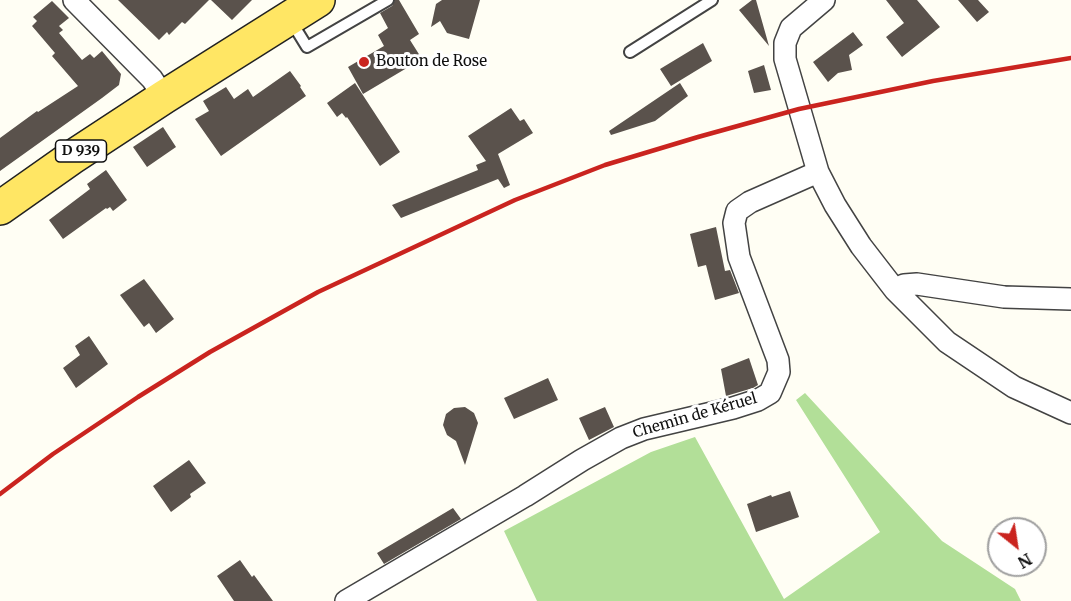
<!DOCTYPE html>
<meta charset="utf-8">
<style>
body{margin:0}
#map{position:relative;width:1071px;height:601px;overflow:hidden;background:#fffef4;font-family:Merriweather,serif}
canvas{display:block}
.north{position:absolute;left:987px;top:517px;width:60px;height:60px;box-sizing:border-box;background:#fff;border:2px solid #9f9f9f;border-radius:50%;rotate:150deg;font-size:16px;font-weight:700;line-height:24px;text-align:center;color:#101010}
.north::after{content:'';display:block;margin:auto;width:21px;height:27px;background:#ca241f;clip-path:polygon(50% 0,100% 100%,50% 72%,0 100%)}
</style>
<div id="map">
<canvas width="1071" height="601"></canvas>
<div class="north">N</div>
</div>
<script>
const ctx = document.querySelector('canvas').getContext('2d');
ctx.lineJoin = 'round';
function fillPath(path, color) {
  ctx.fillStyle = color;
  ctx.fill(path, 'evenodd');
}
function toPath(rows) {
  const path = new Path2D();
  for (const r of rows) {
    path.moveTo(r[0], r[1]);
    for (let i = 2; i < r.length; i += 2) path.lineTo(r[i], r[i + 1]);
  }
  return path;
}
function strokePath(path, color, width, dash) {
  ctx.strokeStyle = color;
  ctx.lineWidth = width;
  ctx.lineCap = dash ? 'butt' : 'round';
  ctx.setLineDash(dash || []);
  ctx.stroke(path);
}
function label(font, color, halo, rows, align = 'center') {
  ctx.font = font + ' Merriweather,serif';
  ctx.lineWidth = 6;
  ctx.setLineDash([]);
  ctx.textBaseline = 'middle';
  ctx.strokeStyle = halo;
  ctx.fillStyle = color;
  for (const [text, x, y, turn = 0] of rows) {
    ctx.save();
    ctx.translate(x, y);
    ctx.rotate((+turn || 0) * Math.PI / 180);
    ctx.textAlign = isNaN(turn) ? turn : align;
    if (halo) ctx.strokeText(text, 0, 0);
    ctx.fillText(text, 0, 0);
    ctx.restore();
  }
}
fillPath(toPath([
 [805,393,942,541,1015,589,1021,601,537,601,504,531,651,452,695,437,784,599,880,532,796,400]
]), '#b2df98');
fillPath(toPath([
 [118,0,209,0,185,24,182,22,169,35,167,32,159,40],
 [211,0,252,0,232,20],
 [395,0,399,0,419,34,410,40,422,59,363,94,348,67,384,46,378,35,388,28,380,13,392,6],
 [442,0,480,0,469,39,447,33,440,21,431,27,436,4],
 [752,0,756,0,769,46,739,10],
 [886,0,917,0,940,27,902,57,886,37,904,23],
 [958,0,978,0,989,12,977,22],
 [52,1,69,18,59,26,63,30,59,33,82,60,90,54,94,58,102,51,121,74,119,85,102,98,0,171,0,138,37,111,38,112,78,86,52,56,55,53,32,26,37,21,33,17],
 [853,32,863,45,849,55,852,70,838,73,828,82,813,62],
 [703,43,712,61,671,86,660,69],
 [764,65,771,90,754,93,748,71],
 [290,71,301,86,300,87,306,96,221,156,195,119,209,111,203,101,226,87,234,99,248,89,253,97],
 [355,83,400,152,380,166,347,117,346,118,342,113,337,117,327,103],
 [680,83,688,96,655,121,611,135,609,131],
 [511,108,520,121,524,119,533,133,498,154,510,185,504,188,498,179,401,218,392,205,478,170,476,165,486,161,468,136],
 [163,127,176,147,147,167,133,147],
 [106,170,127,200,113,211,110,207,107,209,106,208,63,239,49,220,90,189,87,184],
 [716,227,725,271,730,270,739,293,715,300,706,265,698,267,690,234],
 [144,279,174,319,156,333,149,323,144,327,120,295],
 [89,336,108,364,76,388,63,368,80,355,75,346],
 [749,358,758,385,753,388,726,396,721,369],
 [548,378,558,400,514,419,504,398],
 [465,407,474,413,478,423,465,465,456,441,447,435,443,425,446,414,454,408],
 [605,407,614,427,589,440,579,418],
 [189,460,206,483,190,494,191,497,171,512,153,486],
 [790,491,799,517,756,532,747,504,771,495,772,497],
 [453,508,461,519,384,564,377,553],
 [240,560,252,577,254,575,273,601,234,601,217,576]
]), '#5a524c');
const service = toPath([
 [291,21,307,47,388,0],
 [630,52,712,0]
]);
const minor = toPath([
 [74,0,152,79,164,97],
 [824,0,791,28,785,43,785,59,818,172,835,205,861,246,895,290,947,342,1014,387,1071,413],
 [895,290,904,285,917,284,1004,297,1071,299],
 [346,601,525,496,582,460,621,438,644,429,733,408,758,400,770,393,779,372,778,360,739,257,734,223,737,211,750,202,818,172]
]);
const primary = toPath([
 [0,208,71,158,164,97,318,0]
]);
strokePath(service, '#434343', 14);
strokePath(minor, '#434343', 24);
strokePath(primary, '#212121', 36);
strokePath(service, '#fff', 10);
strokePath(minor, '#fff', 21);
strokePath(primary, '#ffe664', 33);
strokePath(toPath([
 [0,494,53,454,138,397,210,352,318,292,515,200,605,165,698,137,799,109,933,81,1071,58]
]), '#ca241f', 4.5);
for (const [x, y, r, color] of [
 [364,62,6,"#ca241f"]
]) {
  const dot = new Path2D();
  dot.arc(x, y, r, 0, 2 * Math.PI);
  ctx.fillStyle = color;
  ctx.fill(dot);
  strokePath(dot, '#fff', 2);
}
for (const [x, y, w] of [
 [81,151,51]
]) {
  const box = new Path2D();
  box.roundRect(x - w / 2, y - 11, w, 22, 4.5);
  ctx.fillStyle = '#fff';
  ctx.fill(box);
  strokePath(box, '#101010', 1.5);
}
label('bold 14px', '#101010', null, [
 ["D 939",81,151]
]);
label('15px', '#101010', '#fff', [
 ["Bouton de Rose",376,62]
], 'left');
label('15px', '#101010', '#fff', [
 ["Chemin de Kéruel",695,416,-16]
]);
</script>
